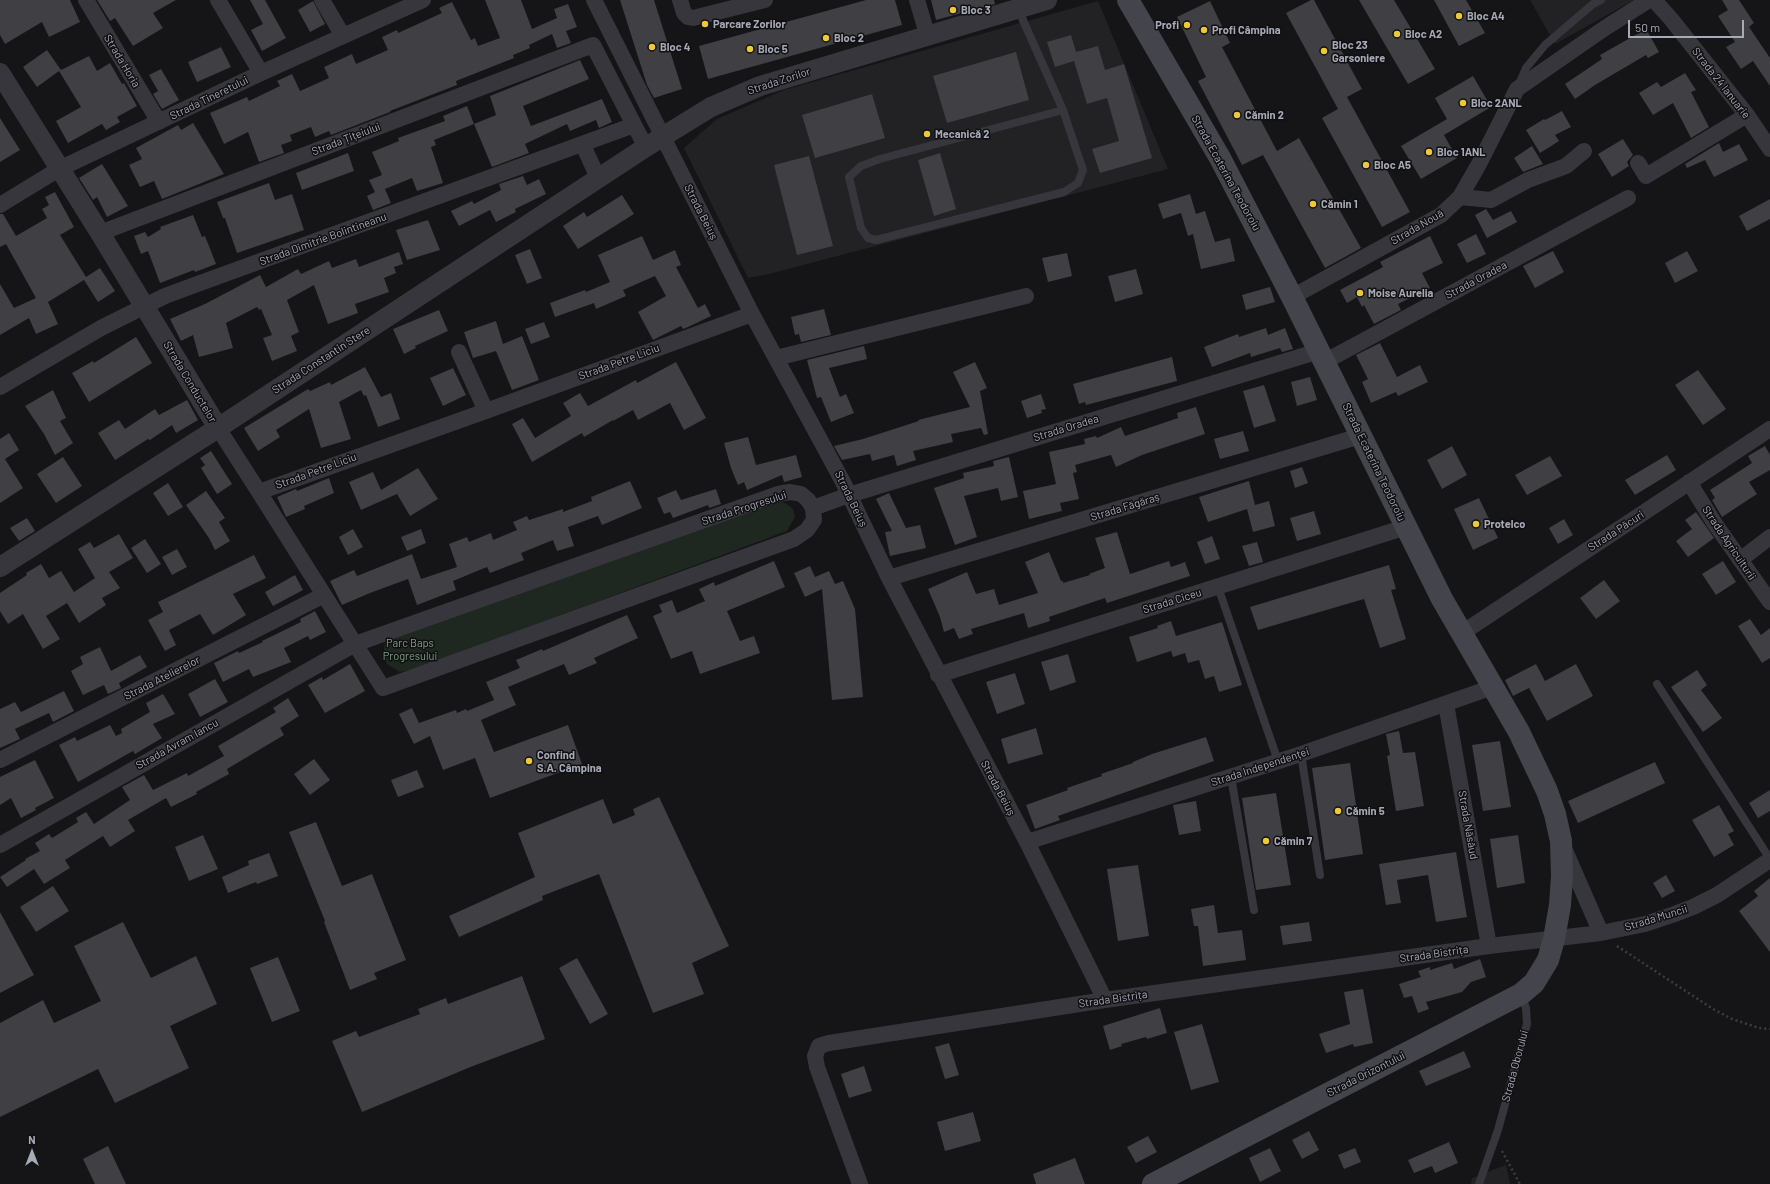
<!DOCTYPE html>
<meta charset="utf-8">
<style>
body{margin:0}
#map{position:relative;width:1770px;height:1184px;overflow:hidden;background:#151517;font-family:Barlow,sans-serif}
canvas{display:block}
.north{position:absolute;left:12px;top:1132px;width:40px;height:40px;-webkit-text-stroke:3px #101012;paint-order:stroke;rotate:0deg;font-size:11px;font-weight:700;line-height:16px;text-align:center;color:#a7aab7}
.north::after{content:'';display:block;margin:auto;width:14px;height:18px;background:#a7aab7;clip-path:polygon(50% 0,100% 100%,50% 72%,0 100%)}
.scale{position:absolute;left:1628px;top:20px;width:116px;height:18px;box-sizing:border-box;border:2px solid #a7aab7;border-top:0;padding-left:5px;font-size:12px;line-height:14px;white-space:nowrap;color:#a7aab7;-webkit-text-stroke:3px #101012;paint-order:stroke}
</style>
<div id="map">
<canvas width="1770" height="1184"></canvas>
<div class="north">N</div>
<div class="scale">50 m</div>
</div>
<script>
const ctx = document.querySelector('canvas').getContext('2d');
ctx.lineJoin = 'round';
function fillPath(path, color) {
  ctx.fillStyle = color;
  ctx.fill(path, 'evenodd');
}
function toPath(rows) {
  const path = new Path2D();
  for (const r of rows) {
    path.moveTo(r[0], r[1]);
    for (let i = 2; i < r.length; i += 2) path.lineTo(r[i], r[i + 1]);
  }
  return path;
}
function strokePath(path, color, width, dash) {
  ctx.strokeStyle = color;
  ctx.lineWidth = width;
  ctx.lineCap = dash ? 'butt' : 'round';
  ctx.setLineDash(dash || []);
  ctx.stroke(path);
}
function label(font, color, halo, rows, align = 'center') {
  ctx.font = font + ' Barlow,sans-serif';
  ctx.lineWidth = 3;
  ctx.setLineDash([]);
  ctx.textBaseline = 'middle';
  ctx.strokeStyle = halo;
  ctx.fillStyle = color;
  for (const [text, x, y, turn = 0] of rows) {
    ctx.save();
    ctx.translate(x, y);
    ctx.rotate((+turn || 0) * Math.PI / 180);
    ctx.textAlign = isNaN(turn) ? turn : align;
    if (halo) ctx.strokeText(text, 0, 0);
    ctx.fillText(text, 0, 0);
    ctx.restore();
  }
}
fillPath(toPath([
 [1530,0,1634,0,1555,44],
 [1098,1,1168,169,769,274,748,278,684,148,717,119,784,90],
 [1506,1165,1510,1184,1471,1184,1472,1178]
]), '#222124');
fillPath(toPath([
 [781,502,787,504,793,509,795,517,787,531,416,669,400,672,387,664,384,656,384,648,385,641,390,635]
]), '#1f2721');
fillPath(toPath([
 [0,0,70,0,80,22,49,37,42,22,5,44,0,35],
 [97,0,176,0,153,13,163,28,133,46,115,18,110,21],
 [250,0,265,0,286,38,262,51,251,30,263,24],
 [485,0,521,0,532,29,557,18,554,9,568,4,577,27,566,31,571,43,557,48,552,34,529,45,530,48,513,55,514,58,456,81,457,85,390,111,390,112,331,135,329,131,315,137,311,127,290,135,292,141,281,145,284,153,259,162,248,132,224,144,210,113,247,97,249,101,280,86,277,81,292,74,300,91,329,78,324,67,352,54,356,64,388,50,382,37,397,30,398,33,442,13,439,8,452,2,471,40,475,38,478,46,500,38],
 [620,0,654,0,682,89,654,98,647,85],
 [866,0,895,0,902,25,708,79,699,46],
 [931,0,994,0,995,4,936,20],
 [1311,0,1314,0,1362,89,1347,97,1410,212,1382,227,1322,118,1338,109,1286,13],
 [1359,0,1394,0,1435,69,1408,84],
 [1434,0,1466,0,1485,33,1459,46],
 [1722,0,1739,0,1754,23,1749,27,1770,58,1770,86,1753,61,1741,69,1726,47,1735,42,1718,16,1728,10],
 [313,1,325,24,310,32,298,10],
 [1210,1,1230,43,1222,47,1277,151,1299,138,1361,248,1325,268,1263,155,1242,165,1198,81,1206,77,1177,17],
 [1646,29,1659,52,1648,58,1646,55,1595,85,1575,99,1565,84,1602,59,1600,55],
 [1071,35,1076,52,1098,46,1105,70,1124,64,1152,158,1100,173,1092,149,1119,141,1107,98,1087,104,1074,61,1055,67,1047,42],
 [221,47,231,67,197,82,188,62],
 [47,50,61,70,89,56,97,71,110,63,122,84,124,83,137,106,117,117,120,122,106,130,102,124,68,143,56,121,81,107,59,71,37,87,23,67],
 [1016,52,1029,100,947,123,933,76],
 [580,60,589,79,523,106,531,126,602,99,612,122,599,128,596,120,570,131,567,124,525,144,529,153,492,167,474,124,496,115,490,96],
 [161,69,179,100,162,109,153,94,158,91,149,75],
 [1685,73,1696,90,1691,92,1709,127,1691,138,1673,103,1653,115,1639,93,1657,82,1661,87],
 [1473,76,1491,107,1444,135,1457,158,1421,179,1401,146,1447,119,1435,98],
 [872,94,885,138,815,158,802,115],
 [467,106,474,124,434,140,436,145,431,147,443,183,417,191,412,178,385,189,391,203,373,210,367,196,375,192,369,180,382,175,372,152,399,141,398,138,445,121,443,116],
 [1562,111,1571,127,1555,135,1559,141,1540,153,1526,130,1544,119,1545,120],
 [0,118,20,150,0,162],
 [193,123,224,174,162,199,154,181,140,187,129,165,142,159,136,148,178,125,181,130],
 [1623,139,1633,155,1627,162,1629,166,1612,177,1598,154],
 [1719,143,1723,152,1739,144,1748,160,1714,177,1705,160,1687,168,1685,164],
 [1532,146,1543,164,1523,172,1514,158],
 [348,153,354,171,302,190,296,173],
 [940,153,956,209,934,216,918,160],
 [809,156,833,246,797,255,774,165],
 [102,164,128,206,107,217,97,197,93,200,79,178],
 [523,176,527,185,539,179,546,194,515,209,516,212,496,222,490,210,459,226,451,211,472,201,474,204,501,190,499,184],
 [269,183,275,200,292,194,304,230,237,253,225,218,223,218,217,202],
 [55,192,74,227,60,235,86,277,100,268,115,291,98,302,84,280,48,302,58,324,36,334,29,318,0,335,0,284,14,308,36,298,6,244,0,247,0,214,3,214,16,236,47,218,42,209,49,205,45,197],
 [1190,194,1196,214,1205,211,1215,242,1230,238,1235,261,1201,269,1193,234,1188,236,1181,213,1163,219,1158,204],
 [622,195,634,214,578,249,563,226,584,212,587,217],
 [1770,199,1770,219,1747,231,1739,216],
 [1486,209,1493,220,1511,211,1517,222,1487,238,1475,215],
 [193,215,202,237,205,236,216,264,195,272,194,270,160,283,148,251,141,254,134,236,145,232,148,237,161,229,160,227],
 [428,220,440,250,407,260,396,230],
 [1476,234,1486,254,1467,263,1457,244],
 [642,236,653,260,675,250,681,265,676,267,698,308,705,304,711,316,688,327,683,329,681,326,653,340,638,312,666,296,655,276,623,290,626,296,596,309,594,303,555,317,550,303,585,290,586,292,610,282,598,255],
 [1430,236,1443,263,1422,273,1430,288,1398,304,1401,310,1374,324,1364,305,1362,307,1357,297,1347,303,1340,290,1383,267,1380,262],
 [530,249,542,278,527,284,515,255],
 [1553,251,1564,272,1535,288,1523,266],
 [1687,251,1698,271,1675,283,1665,263],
 [399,252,403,264,394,267,396,273,384,278,389,292,355,304,358,313,328,324,314,285,287,300,299,332,291,336,297,351,272,361,263,338,272,335,261,309,259,310,257,307,226,323,233,348,199,357,193,335,181,341,170,319,205,304,260,275,266,287,298,269,301,274,329,261,332,268,356,259,359,267],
 [1067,253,1072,276,1048,282,1042,258],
 [1136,269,1143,294,1115,302,1108,276],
 [1270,287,1275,302,1246,310,1242,295],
 [824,309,831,335,801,342,799,334,795,335,791,317],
 [439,310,448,331,415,346,416,348,404,354,393,329],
 [496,321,503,344,522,336,539,380,512,390,496,351,473,358,464,332],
 [544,322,550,337,531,344,525,329],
 [1266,328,1268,335,1285,328,1293,349,1282,352,1280,348,1251,357,1250,353,1212,367,1204,347,1238,334,1239,337],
 [136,337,152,363,89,402,72,373,93,361,94,363],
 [1380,343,1397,377,1420,365,1428,382,1398,396,1396,392,1371,403,1362,382,1368,379,1356,355],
 [864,346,867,359,829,368,840,397,846,394,854,413,831,422,821,397,817,398,807,360],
 [1172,357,1177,381,1086,405,1085,402,1079,404,1073,384],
 [676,362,706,418,684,430,670,403,638,420,633,410,613,421,613,420,584,437,582,433,532,462,512,424,523,418,535,438,571,416,563,403,580,393,588,406,636,380,637,383],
 [975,362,987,388,980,391,988,434,984,435,981,428,951,434,953,442,913,451,916,460,897,466,894,455,872,461,870,454,842,460,834,446,863,439,919,421,918,420,970,407,953,372],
 [365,367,381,397,391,393,400,419,378,427,366,395,364,396,361,390,339,402,351,439,321,448,309,409,276,430,280,437,258,451,244,428,308,389,310,391,330,382,331,385],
 [453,368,466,395,443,406,430,378],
 [1698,370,1726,409,1703,425,1675,385],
 [1310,377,1317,400,1297,406,1291,382],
 [1264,385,1276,421,1254,428,1243,391],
 [53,390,66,418,60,421,73,443,55,455,44,434,25,406],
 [1041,394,1046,409,1041,410,1042,413,1027,418,1021,401],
 [187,400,198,420,176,433,172,425,150,440,148,439,115,460,98,433,119,420,125,429,155,409,159,415],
 [1196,407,1205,434,1142,455,1116,467,1111,455,1075,465,1077,472,1073,473,1079,499,1060,503,1062,511,1029,519,1023,491,1056,484,1049,452,1085,444,1084,439,1096,436,1097,438,1121,427,1125,436,1178,418,1177,413],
 [1243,431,1249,451,1220,459,1214,439],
 [9,433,19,450,5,459,23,488,0,503,0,439],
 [748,437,756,465,796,455,802,477,784,482,782,475,747,490,744,482,738,485,731,468,724,443],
 [1452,446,1467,475,1442,489,1427,460],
 [1765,446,1770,455,1770,470,1749,482,1757,494,1722,517,1712,500,1715,498,1710,490,1752,463,1748,456],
 [211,451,232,484,217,494,201,468,205,465,200,458],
 [1667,455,1676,470,1635,495,1625,480],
 [1550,456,1562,476,1527,495,1515,475],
 [63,457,82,486,56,503,37,474],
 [1009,457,1018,497,1001,501,998,488,964,496,977,537,955,545,934,488,964,478,963,473,994,466,993,461],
 [1302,467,1308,483,1295,488,1290,471],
 [418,468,438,499,410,516,397,494,361,510,349,482,373,472,381,490],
 [329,478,334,493,304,506,305,509,286,517,277,497,296,489,297,491],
 [630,481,642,508,602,525,598,516,568,527,574,546,557,551,553,540,521,553,524,560,490,573,487,567,453,581,456,590,417,605,408,579,370,593,342,605,330,581,354,570,357,576,412,554,421,579,457,567,449,544,467,537,469,542,491,533,493,540,517,530,513,522,527,516,529,520,563,509,563,512,592,501,591,497],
 [1249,481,1255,505,1269,501,1275,526,1253,532,1247,509,1208,522,1199,497],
 [168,483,183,507,168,516,153,493],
 [716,489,721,504,709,508,708,505,673,518,670,512,664,514,657,498,676,490,681,500],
 [206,491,225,518,219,522,230,541,215,550,209,538,186,505],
 [889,493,906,528,920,525,926,548,890,556,885,532,892,531,876,499],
 [1479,498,1498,538,1473,550,1454,509],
 [1314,511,1321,534,1297,541,1290,518],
 [1696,512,1714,538,1688,557,1676,541,1692,529,1685,520],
 [27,518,35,531,19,541,10,528],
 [1564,519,1573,535,1558,544,1549,528],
 [353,529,363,547,348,555,339,537],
 [421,529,426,543,407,551,401,537],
 [1117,532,1130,574,1169,561,1171,567,1185,562,1190,576,1107,603,1105,598,1049,617,1050,621,1028,628,1024,613,971,629,973,634,959,639,954,628,944,632,940,617,928,589,967,572,976,594,994,589,999,605,1038,593,1025,562,1049,552,1061,581,1063,581,1063,583,1090,575,1089,574,1105,568,1095,538],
 [119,534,133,558,109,572,120,588,102,598,106,605,79,623,67,603,46,616,60,639,43,649,23,614,8,624,0,611,0,593,27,575,26,573,41,564,49,578,61,571,74,592,95,578,78,549,90,542,94,548],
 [1212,536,1220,559,1205,564,1197,542],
 [145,539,161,564,147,573,131,548],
 [1257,542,1263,562,1249,566,1242,546],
 [177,549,187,567,172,575,162,557],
 [254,555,266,578,233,594,246,615,213,635,200,614,169,630,176,645,165,651,148,620,163,612,158,602],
 [774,561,785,587,727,611,740,641,754,636,760,653,700,674,692,651,671,659,653,616,662,612,659,605,672,600,677,613,705,601,699,589,714,582,715,586],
 [1723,561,1736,582,1716,595,1702,574],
 [1389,565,1396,589,1391,590,1406,639,1380,648,1364,599,1258,630,1250,607],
 [810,566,815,577,829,571,835,584,843,581,855,609,863,697,832,700,822,589,805,597,794,573],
 [295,575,303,590,273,606,265,592],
 [1604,580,1620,601,1596,619,1580,598],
 [315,611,326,632,310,640,308,636,284,648,291,662,253,677,249,669,223,682,214,663,238,651,239,653,263,642,262,641,301,622,300,619],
 [627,615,638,638,594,658,597,663,569,675,564,664,508,687,516,705,481,720,494,752,568,725,582,764,490,798,475,758,443,770,430,736,414,744,399,714,412,708,419,723,456,710,457,713,466,709,467,711,494,700,486,682,520,668,516,660,542,649,543,651],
 [1750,619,1761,635,1770,628,1770,658,1762,663,1738,626],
 [1171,621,1176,636,1222,622,1242,685,1219,692,1214,676,1205,679,1199,660,1188,663,1185,653,1173,657,1171,651,1137,662,1129,637,1158,628,1157,626],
 [100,647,111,671,140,655,147,667,119,683,121,688,108,694,104,685,83,695,71,671,83,664,80,657],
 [1068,654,1076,682,1050,691,1041,662],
 [350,664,365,691,325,713,308,685,322,677,323,680],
 [1536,664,1545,681,1576,664,1593,696,1547,721,1529,688,1513,696,1505,680],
 [1697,670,1707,685,1701,690,1722,718,1703,732,1671,687],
 [1015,673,1025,704,997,714,986,682],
 [215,679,228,702,200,717,188,694],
 [64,691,74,711,53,722,49,713,15,729,20,739,0,748,0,709,15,702,21,712],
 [163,694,175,714,153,724,162,738,135,754,133,751,78,782,59,745,75,737,77,741,110,725,116,736,122,733,121,729,150,712,146,703],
 [288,698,299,716,280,728,284,735,227,769,229,774,196,792,197,794,171,807,166,798,128,820,135,831,110,847,103,836,65,860,70,868,44,884,34,869,7,887,0,877,26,860,25,859,40,851,35,843,49,834,52,838,78,822,76,818,86,812,94,824,130,800,122,787,144,775,153,790,187,773,188,776,224,756,218,746,276,712,273,708],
 [1036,728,1043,754,1008,764,1001,739],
 [1399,731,1403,753,1415,752,1424,806,1396,811,1387,756,1390,755,1386,734],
 [1206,737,1214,761,1058,816,1060,820,1035,829,1026,805,1068,790,1067,788,1102,776,1101,774,1133,763,1133,762,1152,754],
 [1500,741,1511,807,1483,811,1472,745],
 [314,759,330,780,310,795,294,774],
 [35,760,54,798,35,808,36,810,21,818,11,798,0,805,0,777],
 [1655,762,1665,783,1578,823,1568,801],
 [1350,763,1363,854,1325,860,1312,768],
 [417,770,424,787,398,797,391,780],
 [1770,790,1770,811,1758,818,1749,803],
 [1276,793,1291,885,1256,890,1242,798],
 [659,797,729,946,692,963,704,994,653,1013,599,874,542,896,543,900,459,937,449,916,535,877,518,833,603,799,613,824,635,815,633,809],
 [1196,801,1201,831,1179,835,1173,805],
 [1719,805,1734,831,1728,834,1734,845,1714,857,1692,820],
 [316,822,342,886,372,874,406,960,374,973,377,979,350,990,324,922,325,921,289,832],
 [203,835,218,869,189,881,175,847],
 [1518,835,1525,883,1497,888,1490,839],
 [1456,852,1467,917,1436,922,1428,875,1397,880,1401,903,1386,905,1379,864],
 [269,853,278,876,257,884,256,882,228,893,222,877,249,865,248,861],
 [1138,865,1149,936,1118,941,1107,869],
 [1666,875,1675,891,1662,898,1653,883],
 [1770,878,1770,952,1739,911,1758,896,1754,891],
 [53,886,69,911,36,932,20,907],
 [1214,905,1218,933,1242,930,1246,960,1203,966,1198,926,1194,926,1191,909],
 [0,912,34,975,0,993],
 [123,922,151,978,196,956,217,1004,170,1026,189,1068,115,1103,98,1069,0,1117,0,1023,43,1000,54,1023,101,1001,74,946],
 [1309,922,1312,941,1283,945,1280,926],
 [278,957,300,1011,272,1022,250,968],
 [577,958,608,1014,590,1024,559,968],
 [1480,959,1486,977,1471,982,1462,992,1426,1002,1429,1009,1418,1013,1412,996,1404,998,1399,984,1421,977,1418,971,1430,967,1430,970,1452,963,1454,969],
 [522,976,545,1039,473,1066,362,1112,332,1041,356,1031,359,1037,420,1014,418,1009,446,998,448,1004],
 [1363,989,1373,1043,1354,1047,1353,1044,1326,1053,1319,1034,1350,1024,1344,992],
 [1160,1008,1167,1033,1147,1039,1146,1037,1121,1044,1122,1046,1110,1050,1103,1026],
 [1202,1024,1219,1082,1191,1090,1174,1032],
 [949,1043,959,1075,945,1079,935,1047],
 [1464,1051,1471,1067,1426,1086,1419,1071],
 [864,1066,872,1091,849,1098,841,1074],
 [973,1112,981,1141,945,1151,937,1122],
 [1309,1131,1319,1150,1302,1159,1292,1140],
 [1148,1136,1157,1152,1136,1163,1127,1147],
 [1449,1142,1458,1163,1435,1173,1432,1166,1414,1173,1408,1160],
 [108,1146,126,1184,95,1184,83,1159],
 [1270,1148,1281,1171,1260,1182,1249,1158],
 [1355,1148,1361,1162,1344,1169,1338,1155],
 [1075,1158,1085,1184,1036,1184,1033,1174]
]), '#3f3f44');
strokePath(toPath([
 [1617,946,1713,1009,1732,1019,1759,1028,1770,1029],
 [1502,1151,1520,1184]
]), '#3c3d43', 2.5, [2, 3]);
strokePath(toPath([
 [1018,9,1063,110,1083,170,1078,183,1064,192,876,240,868,238,861,228,849,177,861,166,880,159,1063,110],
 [1519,84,1526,68,1545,45,1593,4,1601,0],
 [1218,587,1278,761],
 [1657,684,1770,859],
 [1301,754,1320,875],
 [1231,777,1254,910],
 [1479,1184,1498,1130,1527,1024,1526,1008,1521,995]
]), '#36363c', 8);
strokePath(toPath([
 [86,0,159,122],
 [218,0,261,73],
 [322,0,343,36],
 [594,0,752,314,843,482,889,578,1027,842,1105,1000],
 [680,0,684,13,688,17,693,18,765,0],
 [917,0,928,37],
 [1654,0,1671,19,1747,115,1770,149],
 [583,145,598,178],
 [1638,163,1646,176,1747,115],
 [1460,197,1491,200,1528,180,1566,166,1584,151],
 [0,205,59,169,261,73,423,0],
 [100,233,593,45,634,125],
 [1292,297,1441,215,1460,197,1479,164,1517,89,1605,28,1649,0],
 [459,352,486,411],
 [776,358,1026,296],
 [1324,362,1628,198],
 [0,387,101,328,165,296,192,286,634,125,646,147],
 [1689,482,1715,524,1770,602],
 [259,492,486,411,752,314],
 [813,508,849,495,1319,351],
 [1740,560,1770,537],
 [889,578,1360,436],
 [1462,633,1770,429],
 [938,675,1406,527],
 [1446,704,1489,946],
 [0,760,324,595],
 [1027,842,1301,754,1493,687],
 [0,845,355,644,778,494,790,492,801,494,808,500,813,508,814,520,807,530,794,539,383,688,355,644,324,595,259,492,218,428],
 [1563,846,1601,933],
 [860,1184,817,1067,815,1056,819,1046,829,1043,1105,1000,1489,946,1601,933,1645,924,1672,915,1693,907,1717,895,1770,860]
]), '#36363c', 16);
strokePath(toPath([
 [0,73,100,233,218,428],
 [0,567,218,428,646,147,711,107,760,86,1047,0]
]), '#36363c', 20);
strokePath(toPath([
 [1128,0,1220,158,1292,297,1442,599,1519,732,1547,791,1555,814,1561,841,1562,876,1560,905,1554,939,1548,960,1534,983,1521,994,1153,1184]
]), '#44454c', 22);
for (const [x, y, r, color] of [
 [953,10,4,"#edc837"],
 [1459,16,4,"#edc837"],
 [705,24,4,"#edc837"],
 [1187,25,4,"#edc837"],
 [1204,30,4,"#edc837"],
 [1397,34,4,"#edc837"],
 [826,38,4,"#edc837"],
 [652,47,4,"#edc837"],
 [750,49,4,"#edc837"],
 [1324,51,4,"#edc837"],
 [1463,103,4,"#edc837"],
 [1237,115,4,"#edc837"],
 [927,134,4,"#edc837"],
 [1429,152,4,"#edc837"],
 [1366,165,4,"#edc837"],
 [1313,204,4,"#edc837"],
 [1360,293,4,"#edc837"],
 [1476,524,4,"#edc837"],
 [529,761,4,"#edc837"],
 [1338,811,4,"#edc837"],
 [1266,841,4,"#edc837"]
]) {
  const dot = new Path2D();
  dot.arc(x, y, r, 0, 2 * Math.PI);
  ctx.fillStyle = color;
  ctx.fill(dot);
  strokePath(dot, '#101012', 1.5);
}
label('bold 11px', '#a7aab7', '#101012', [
 ["Bloc 3",961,10],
 ["Bloc A4",1467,16],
 ["Parcare Zorilor",713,24],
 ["Profi",1179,25,"right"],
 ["Profi Câmpina",1212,30],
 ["Bloc A2",1405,34],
 ["Bloc 2",834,38],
 ["Bloc 23",1332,45],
 ["Garsoniere",1332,58],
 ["Bloc 4",660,47],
 ["Bloc 5",758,49],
 ["Bloc 2ANL",1471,103],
 ["Cămin 2",1245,115],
 ["Mecanică 2",935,134],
 ["Bloc 1ANL",1437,152],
 ["Bloc A5",1374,165],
 ["Cămin 1",1321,204],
 ["Moise Aurelia",1368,293],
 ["Protelco",1484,524],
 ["Confind",537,755],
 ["S.A. Câmpina",537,768],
 ["Cămin 5",1346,811],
 ["Cămin 7",1274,841]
], 'left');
label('11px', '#a7aab7', '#101012', [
 ["Strada Horia",122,61,59],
 ["Strada Zorilor",779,81,-18],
 ["Strada 24 Ianuarie",1721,83,52],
 ["Strada Tineretului",209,98,-26],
 ["Strada Țițeiului",346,139,-21],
 ["Strada Ecaterina Teodoroiu",1226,173,61],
 ["Strada Beiuș",701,212,63],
 ["Strada Nouă",1417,227,-30],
 ["Strada Dimitrie Bolintineanu",323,239,-20],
 ["Strada Oradea",1476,280,-28],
 ["Strada Constantin Stere",321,360,-33],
 ["Strada Petre Liciu",619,362,-20],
 ["Strada Conductelor",190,382,59],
 ["Strada Oradea",1066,428,-17],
 ["Strada Ecaterina Teodoroiu",1374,462,64],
 ["Strada Petre Liciu",316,471,-20],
 ["Strada Beiuș",851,499,64],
 ["Strada Făgăraș",1125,507,-17],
 ["Strada Progresului",744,508,-18],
 ["Strada Păcuri",1616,531,-33],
 ["Strada Agriculturii",1729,543,56],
 ["Strada Ciceu",1172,601,-17],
 ["Strada Atelierelor",162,678,-27],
 ["Strada Avram Iancu",177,744,-29],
 ["Strada Independenței",1260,767,-18],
 ["Strada Beiuș",998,788,62],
 ["Strada Năsăud",1468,825,80],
 ["Strada Muncii",1656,918,-17],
 ["Strada Bistrița",1434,954,-8],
 ["Strada Bistrița",1113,999,-8],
 ["Strada Oborului",1515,1066,-75],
 ["Strada Orizontului",1366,1074,-27]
]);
label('11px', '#7fa185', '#101012', [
 ["Parc Baps",410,643],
 ["Progresului",410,656]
]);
</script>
